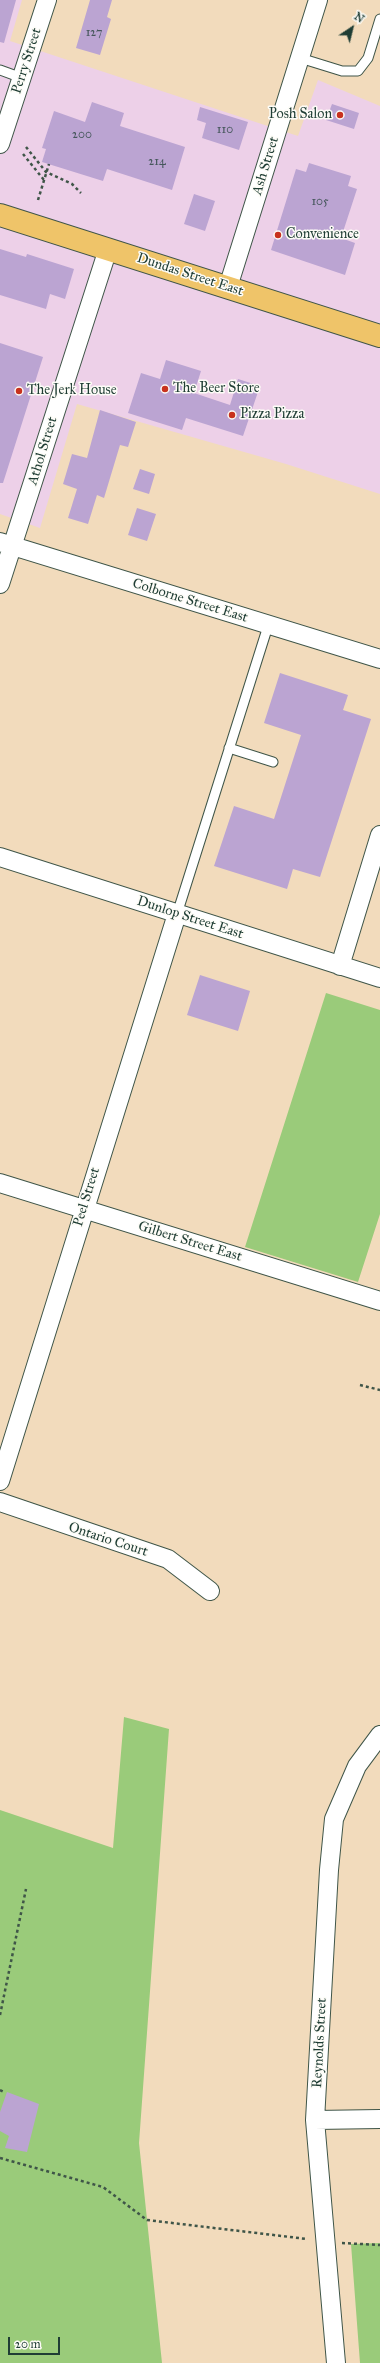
<!DOCTYPE html>
<style>
body{margin:0}
#map{position:relative;width:380px;height:2363px;overflow:hidden;background:#f2dbbc;font-family:"IM FELL Great Primer",serif}
canvas{display:block}
.north{position:absolute;left:332px;top:8px;width:40px;height:40px;-webkit-text-stroke:3px #fdfcf7;paint-order:stroke;rotate:35deg;font-size:11px;font-weight:700;line-height:16px;text-align:center;color:#1f3d34}
.north::after{content:'';display:block;margin:auto;width:14px;height:18px;background:#1f3d34;clip-path:polygon(50% 0,100% 100%,50% 72%,0 100%)}
.scale{position:absolute;left:8px;top:2337px;width:52px;height:18px;box-sizing:border-box;border:2px solid #1f3d34;border-top:0;padding-left:5px;font-size:12px;line-height:14px;white-space:nowrap;color:#1f3d34;-webkit-text-stroke:3px #fdfcf7;paint-order:stroke}
</style>
<div id="map">
<canvas width="380" height="2363"></canvas>
<div class="north">N</div>
<div class="scale">20 m</div>
</div>
<script>
const ctx = document.querySelector('canvas').getContext('2d');
ctx.lineJoin = 'round';
function fillPath(path, color) {
  ctx.fillStyle = color;
  ctx.fill(path, 'evenodd');
}
function toPath(rows) {
  const path = new Path2D();
  for (const r of rows) {
    path.moveTo(r[0], r[1]);
    for (let i = 2; i < r.length; i += 2) path.lineTo(r[i], r[i + 1]);
  }
  return path;
}
function strokePath(path, color, width, dash) {
  ctx.strokeStyle = color;
  ctx.lineWidth = width;
  ctx.lineCap = dash ? 'butt' : 'round';
  ctx.setLineDash(dash || []);
  ctx.stroke(path);
}
function label(font, color, halo, rows, align = 'center') {
  ctx.font = font + ' "IM FELL Great Primer",serif';
  ctx.lineWidth = 3;
  ctx.setLineDash([]);
  ctx.textBaseline = 'middle';
  ctx.strokeStyle = halo;
  ctx.fillStyle = color;
  for (const [text, x, y, turn = 0] of rows) {
    ctx.save();
    ctx.translate(x, y);
    ctx.rotate((+turn || 0) * Math.PI / 180);
    ctx.textAlign = isNaN(turn) ? turn : align;
    if (halo) ctx.strokeText(text, 0, 0);
    ctx.fillText(text, 0, 0);
    ctx.restore();
  }
}
fillPath(toPath([
 [0,0,22,0,10,41,298,136,318,80,380,106,380,494,286,464,77,404,40,528,0,514]
]), '#edd0e8');
fillPath(toPath([
 [326,993,380,1010,380,1214,358,1282,245,1247],
 [124,1717,169,1729,139,2143,162,2363,0,2363,0,1810,113,1848],
 [380,2243,380,2363,360,2363,351,2244]
]), '#9acb7a');
fillPath(toPath([
 [0,0,16,0,4,43,0,42],
 [90,0,112,0,107,17,111,19,100,55,76,48],
 [92,102,124,113,120,126,185,147,172,190,107,169,103,181,42,162,46,149,42,148,54,111,85,122],
 [332,104,359,113,354,129,326,120],
 [200,107,248,122,239,150,202,138,206,123,197,120],
 [309,163,351,176,348,186,357,189,341,238,355,243,345,275,271,250,296,169,306,172],
 [194,194,215,201,205,231,184,224],
 [0,249,26,257,27,254,74,269,65,299,50,294,46,309,0,295],
 [0,343,43,357,3,483,0,483],
 [166,360,201,371,194,393,230,405,238,379,260,386,243,436,186,418,182,430,128,413,141,373,160,379],
 [100,410,136,422,128,447,120,445,104,498,97,495,88,524,68,518,77,489,63,484,72,454,87,458],
 [140,469,155,474,149,494,133,489],
 [137,508,156,514,147,541,128,535],
 [280,673,348,695,343,710,371,719,320,877,293,869,287,889,214,866,234,806,274,819,301,735,264,723],
 [200,975,250,991,238,1031,187,1015],
 [7,2092,39,2104,27,2152,5,2148,9,2136,0,2131,0,2112]
]), '#bba4d2');
const service = toPath([
 [300,58,342,71,358,71,368,58,380,19],
 [0,70,22,78],
 [229,748,273,762],
 [177,914,268,626]
]);
const minor = toPath([
 [0,144,47,0],
 [228,287,318,0],
 [0,542,380,659],
 [0,584,108,249],
 [0,857,380,978],
 [340,966,380,835],
 [0,1183,380,1301],
 [0,1481,177,914],
 [0,1502,168,1559,210,1591],
 [315,2120,380,2119],
 [336,2363,315,2120,329,1870,334,1819,357,1766,380,1735]
]);
const primary = toPath([
 [0,215,380,336]
]);
strokePath(service, '#3f5548', 11);
strokePath(minor, '#3f5548', 20);
strokePath(primary, '#3f5548', 24);
strokePath(toPath([
 [26,147,46,172,72,184,81,193],
 [23,154,44,180],
 [38,200,49,164],
 [360,1385,380,1390],
 [0,2015,26,1889],
 [0,2090,4,2092],
 [0,2158,103,2187,147,2220,307,2239],
 [342,2243,380,2245]
]), '#3f5548', 2.5, [3, 3]);
strokePath(service, '#fff', 9);
strokePath(minor, '#fff', 18);
strokePath(primary, '#efc469', 22);
for (const [x, y, r, color] of [
 [340,115,4,"#c8321e"],
 [278,235,4,"#c8321e"],
 [165,389,4,"#c8321e"],
 [19,391,4,"#c8321e"],
 [232,415,4,"#c8321e"]
]) {
  const dot = new Path2D();
  dot.arc(x, y, r, 0, 2 * Math.PI);
  ctx.fillStyle = color;
  ctx.fill(dot);
  strokePath(dot, '#fdfcf7', 1.5);
}
label('12px', '#46575c', null, [
 ["127",94,33],
 ["110",225,130],
 ["200",82,135],
 ["214",157,162],
 ["105",320,202]
]);
label('14px', '#1f3d34', '#fdfcf7', [
 ["Perry Street",27,61,-72],
 ["Ash Street",266,166,-73],
 ["Dundas Street East",190,275,18],
 ["Athol Street",43,451,-73],
 ["Colborne Street East",190,601,17],
 ["Dunlop Street East",190,918,18],
 ["Peel Street",87,1197,-73],
 ["Gilbert Street East",190,1242,17],
 ["Ontario Court",108,1540,18],
 ["Reynolds Street",320,2043,-87]
]);
label('14px', '#1f3d34', '#fdfcf7', [
 ["Posh Salon",332,115,"right"],
 ["Convenience",286,235],
 ["The Beer Store",173,389],
 ["The Jerk House",27,391],
 ["Pizza Pizza",240,415]
], 'left');
</script>
